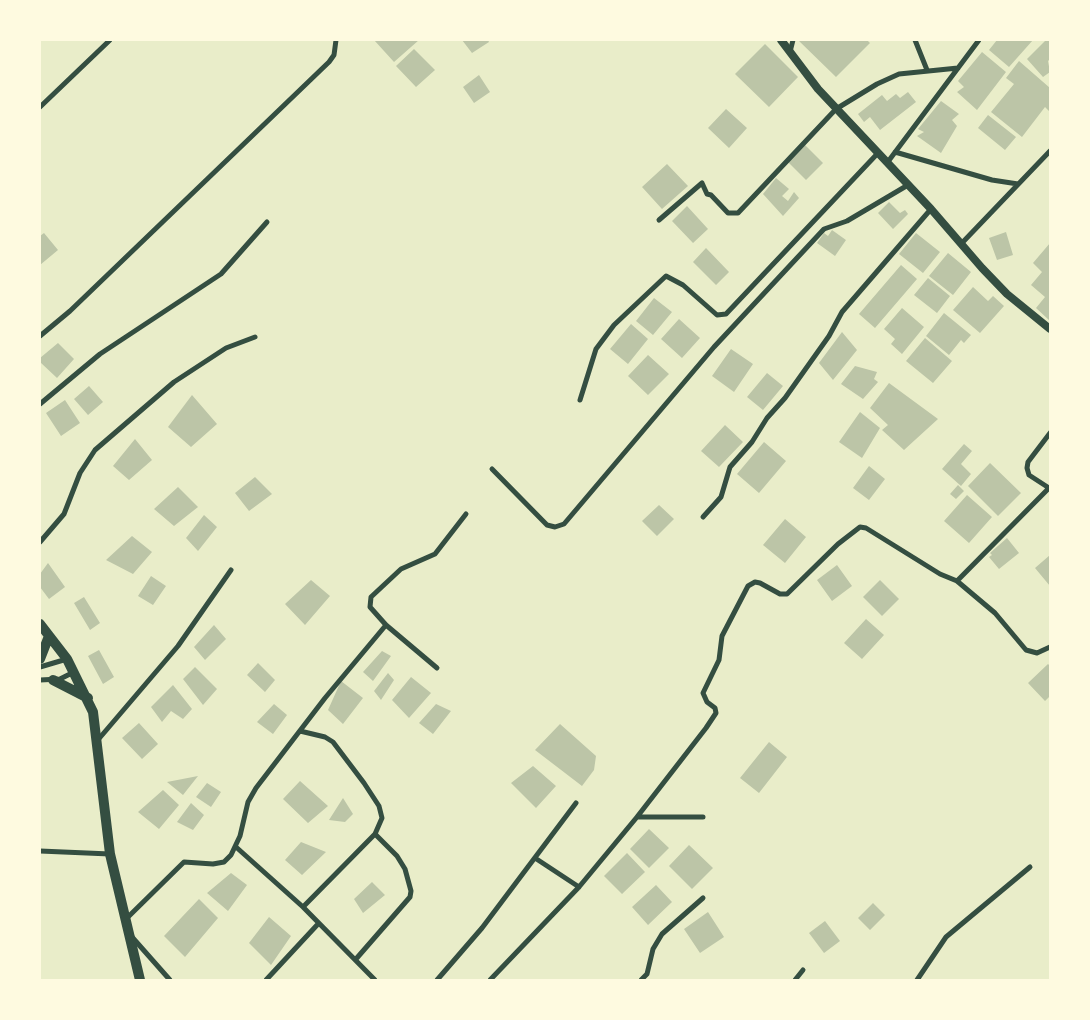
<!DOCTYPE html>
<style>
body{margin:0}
#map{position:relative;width:1090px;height:1020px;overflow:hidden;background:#e9edc9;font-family:Georgia,serif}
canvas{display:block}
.frame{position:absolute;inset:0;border:41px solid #fefae0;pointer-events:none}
</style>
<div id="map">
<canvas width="1090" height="1020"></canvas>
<div class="frame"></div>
</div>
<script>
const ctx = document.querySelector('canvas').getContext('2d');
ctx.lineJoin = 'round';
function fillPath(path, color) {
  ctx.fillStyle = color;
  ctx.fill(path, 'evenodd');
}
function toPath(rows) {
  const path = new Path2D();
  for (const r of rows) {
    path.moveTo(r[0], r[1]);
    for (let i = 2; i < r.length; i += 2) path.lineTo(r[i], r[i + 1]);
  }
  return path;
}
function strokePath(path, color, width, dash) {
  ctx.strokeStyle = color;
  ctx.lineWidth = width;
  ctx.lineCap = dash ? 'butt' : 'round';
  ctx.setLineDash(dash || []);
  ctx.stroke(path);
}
fillPath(toPath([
 [374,40,419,40,394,62],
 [462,40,488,40,489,42,472,53],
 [798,40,867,40,870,43,836,77],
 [997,40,1033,40,1009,67,989,50],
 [1046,40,1050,40,1050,59,1048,61,1050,72,1043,77,1027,59],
 [765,44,798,77,769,107,735,74],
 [414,49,435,70,416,87,396,66],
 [982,52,1006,72,977,110,957,92,964,87,958,81],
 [1019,61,1050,88,1050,112,1045,107,1022,137,991,112,1014,84,1006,78],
 [479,75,490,92,474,103,463,87],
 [908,92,916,102,880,130,870,117,864,122,858,114,882,95,887,101,896,94,900,98],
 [941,101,959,114,952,120,957,126,941,153,917,136,924,132,918,129],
 [726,109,747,128,729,148,708,128],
 [988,115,1016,137,1005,150,978,128],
 [805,145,823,163,806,180,788,162],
 [667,164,688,186,662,209,642,187],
 [776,178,789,189,782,196,788,201,794,192,799,198,783,216,763,194],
 [889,202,900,213,905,210,908,214,893,229,878,213],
 [687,206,708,229,693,243,672,221],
 [832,230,846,240,835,256,817,243,824,233,828,236],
 [1006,232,1013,255,997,260,989,238],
 [44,233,58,250,40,265,40,236],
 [916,233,940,252,923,273,899,254],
 [1050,243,1050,321,1036,308,1045,297,1031,285,1042,272,1033,263],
 [706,248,729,272,716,285,693,262],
 [948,253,971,272,953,295,929,276],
 [901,265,917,279,875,328,859,314],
 [928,278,950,296,937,313,914,295],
 [973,287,988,301,993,296,1004,306,980,333,953,310],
 [654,298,672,312,653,335,636,321],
 [902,308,924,327,902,354,891,344,895,339,884,329],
 [944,313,971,335,964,343,961,340,949,355,926,336],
 [679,319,700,338,682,358,661,339],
 [631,324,648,339,628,364,610,349],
 [842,332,857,350,833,380,819,363],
 [925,338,952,361,933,383,906,361],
 [58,343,74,359,57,378,40,362,40,358],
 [731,349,753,364,734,392,712,376],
 [648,355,669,374,648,395,628,376],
 [855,366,877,372,874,379,878,382,863,399,841,384],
 [767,373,783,386,763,410,747,397],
 [889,383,938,419,904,450,882,430,888,425,870,408],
 [89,386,103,402,88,415,74,399],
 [192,395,217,424,191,447,168,427],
 [65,400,80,423,61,436,46,413],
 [860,412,880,428,862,458,839,442],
 [725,425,743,442,719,467,701,451],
 [135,439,152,460,129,480,113,466],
 [764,442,786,461,759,493,737,474],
 [964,444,972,451,961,464,971,474,961,486,942,469],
 [990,463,1021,493,998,516,968,486],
 [869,466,885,479,869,500,853,488],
 [255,477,272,494,249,511,235,493],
 [958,485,964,491,956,499,950,494],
 [178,487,198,507,174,526,154,509],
 [967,495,992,517,969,543,944,521],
 [659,505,674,519,657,536,642,521],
 [204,515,217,527,198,551,186,538],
 [785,519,806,537,785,563,763,545],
 [132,536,152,552,133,574,106,560],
 [1007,538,1019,553,999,569,989,557,992,555,990,553],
 [1050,555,1050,586,1035,568],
 [48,563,65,587,49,599,40,587,40,574],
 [837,565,852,586,832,601,817,580],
 [151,576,166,586,153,605,138,596],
 [311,580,330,596,305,625,285,604],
 [880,580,899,599,882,616,863,597],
 [84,597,100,623,90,630,74,603],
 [866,619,884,635,862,659,844,643],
 [214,625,226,639,205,660,194,647],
 [99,650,114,677,103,684,88,656],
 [382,651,391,656,373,681,363,672],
 [258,663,275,680,265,692,247,675],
 [1048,664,1050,666,1050,696,1045,701,1028,683],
 [195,667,217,689,203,705,183,679],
 [388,673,394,680,381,700,374,691],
 [411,677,431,693,409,718,392,700],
 [341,681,363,698,343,724,328,710],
 [173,685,192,709,183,719,171,711,162,722,151,707],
 [274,704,287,715,273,734,257,722],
 [436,704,451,711,433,734,419,723],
 [139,723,158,744,142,759,122,738],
 [560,724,596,756,594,770,582,786,535,750],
 [769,742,787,757,759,793,740,778],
 [533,766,556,786,536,808,511,783],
 [198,776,183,795,167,782],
 [300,781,328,806,308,823,283,799],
 [207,783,221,792,211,807,196,797],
 [163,790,179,805,159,829,138,812],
 [343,798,353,814,345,822,329,820],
 [191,803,204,815,193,830,177,822],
 [649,829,669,848,649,868,630,849],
 [301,842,326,852,302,875,285,860],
 [689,845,713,868,692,889,669,866],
 [627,853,645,872,622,894,604,876],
 [231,873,247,885,228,911,207,893],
 [372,882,385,895,363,913,354,899],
 [656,885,672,902,648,925,632,907],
 [199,899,218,918,185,957,164,936],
 [873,903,885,915,870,930,858,918],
 [708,912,724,937,700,953,684,929],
 [269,917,291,936,271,965,249,943],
 [825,921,840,941,824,953,809,933]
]), '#bcc5a7');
strokePath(toPath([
 [915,40,927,70],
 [790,52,793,40],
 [40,107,110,40],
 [895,152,992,180,1018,184],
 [887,163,979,40],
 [659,220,702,183,707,194,711,195,728,213,738,213,836,109,877,84,899,74,958,68],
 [961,244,1050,151],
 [40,336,70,311,329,62,334,55,336,40],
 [580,400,596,349,614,325,666,276,683,285,717,315,726,314,878,153],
 [40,404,100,354,221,274,267,222],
 [492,469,547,525,555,527,564,524,714,347,824,229,847,221,908,185],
 [703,517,721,497,730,467,752,442,767,418,785,398,829,336,842,312,931,209],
 [40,542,64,514,80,473,95,450,174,382,226,348,255,337],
 [957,581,995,613,1026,650,1037,653,1050,647],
 [386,625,370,607,371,597,401,569,435,554,466,514],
 [40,667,67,659],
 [40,680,60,679,74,672],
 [300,731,325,737,333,742,364,783,379,806,382,818,375,834,303,907],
 [97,741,178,646,231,570],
 [637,817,706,728,716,713,715,708,707,702,703,693,719,660,722,636,748,586,755,582,760,583,780,594,787,594,838,544,860,527,866,528,940,574,957,581,1049,488,1029,475,1027,468,1028,462,1050,433],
 [236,847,303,907,375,980],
 [40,851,110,854],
 [535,858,579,887],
 [127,918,184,862,213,864,224,862,231,855,240,836,248,802,256,788,325,698,386,625,437,668],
 [132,937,170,980],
 [356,959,410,897,411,891,405,869,397,856,375,834],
 [266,980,318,924],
 [437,980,482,928,576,803],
 [490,980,579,887,637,817,703,817],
 [641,980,647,974,653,949,662,934,703,898],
 [795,980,803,970],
 [917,980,946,937,1030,867]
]), '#344e41', 5);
strokePath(toPath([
 [781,40,818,89,931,209,982,268,1007,294,1050,329]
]), '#344e41', 8);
strokePath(toPath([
 [40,624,67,659,93,712,110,854,140,980],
 [40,659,49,636],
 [53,680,88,698]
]), '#344e41', 10);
</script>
